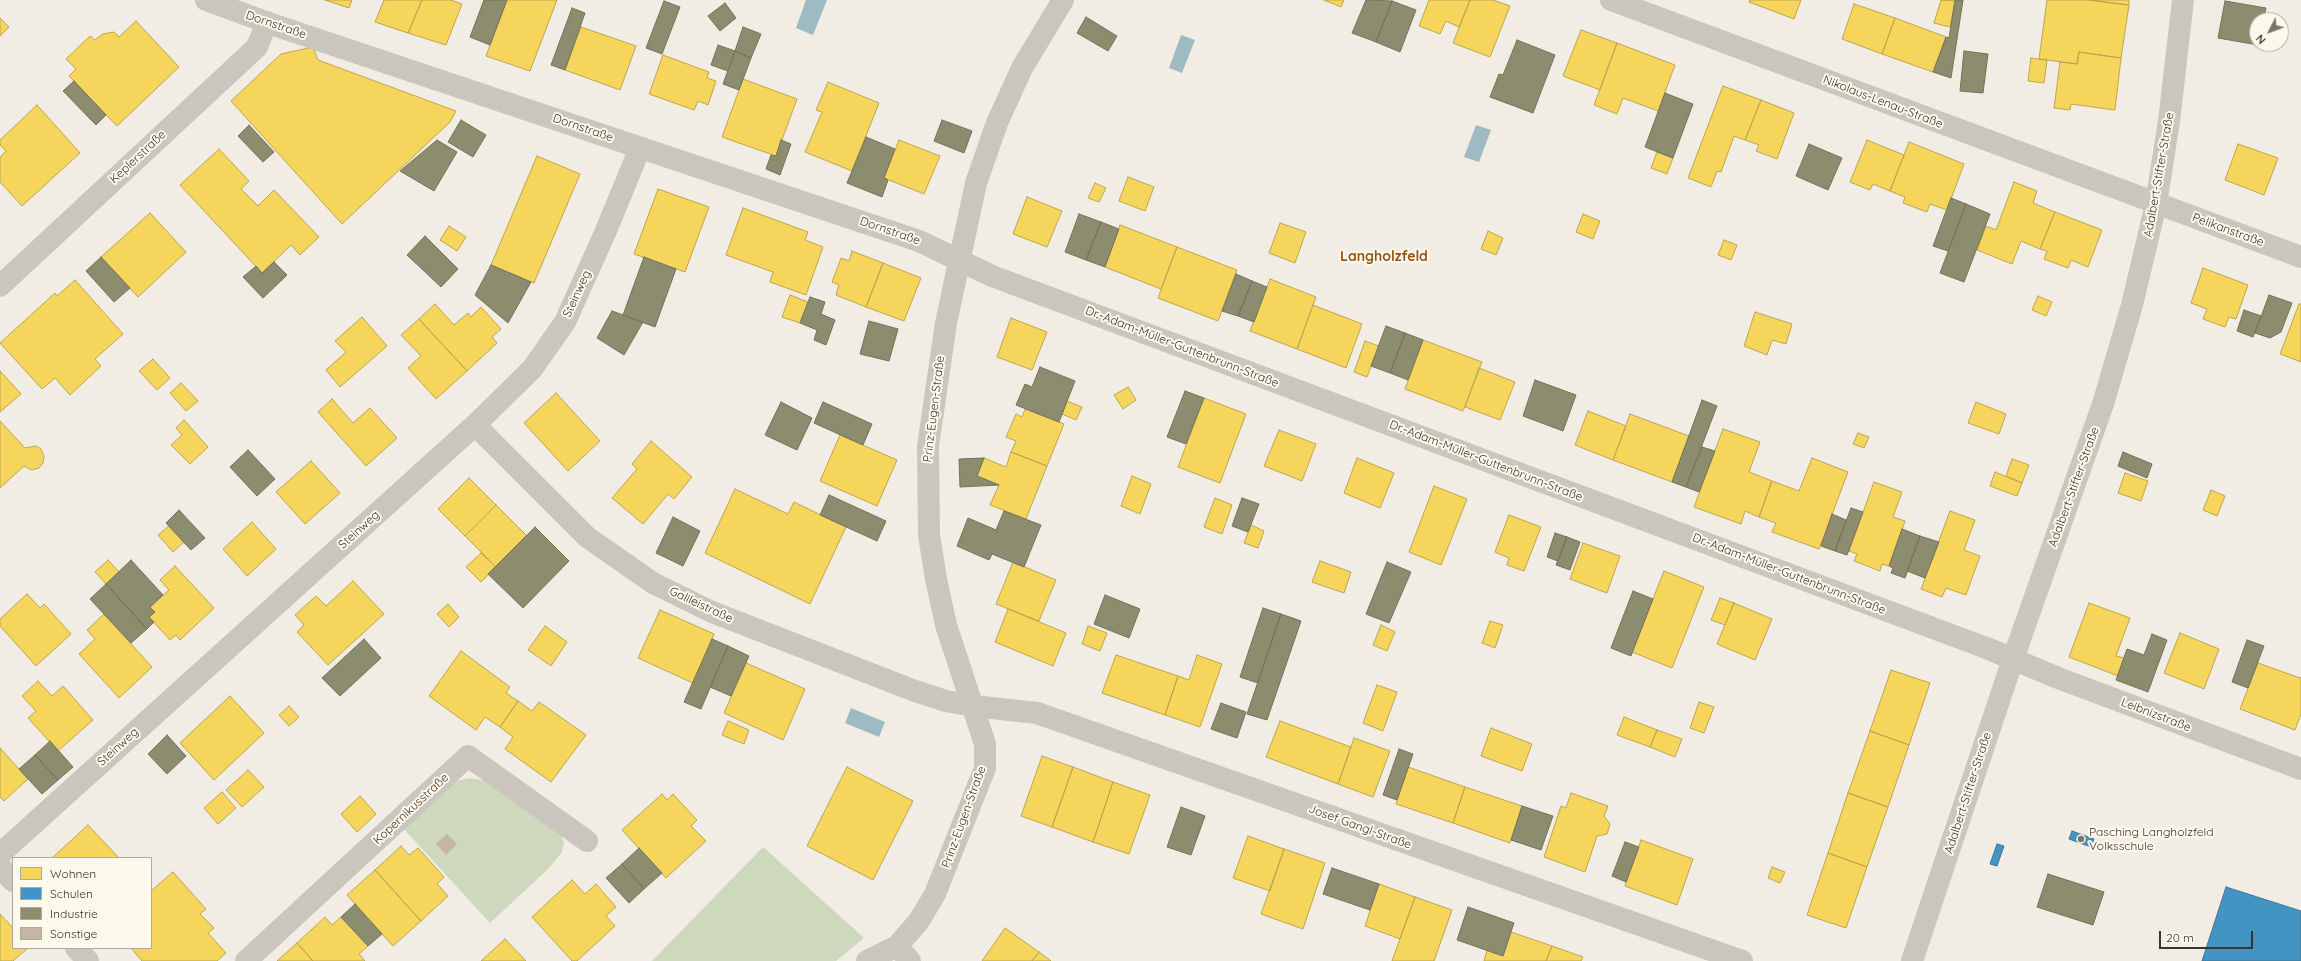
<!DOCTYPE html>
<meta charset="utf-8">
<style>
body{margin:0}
#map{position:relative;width:2301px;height:961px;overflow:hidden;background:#f1ede4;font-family:Quicksand,sans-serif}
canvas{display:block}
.legend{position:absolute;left:12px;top:857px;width:140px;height:92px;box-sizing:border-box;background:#fcf9ec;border:1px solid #afaa9e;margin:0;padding:5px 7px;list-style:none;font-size:12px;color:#3c3429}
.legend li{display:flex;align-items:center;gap:8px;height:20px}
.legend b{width:20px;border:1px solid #afaa9e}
.north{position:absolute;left:2249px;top:12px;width:40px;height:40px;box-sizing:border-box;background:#fcf9ec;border:1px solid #afaa9e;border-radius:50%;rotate:228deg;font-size:11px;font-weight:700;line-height:16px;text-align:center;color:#3c3429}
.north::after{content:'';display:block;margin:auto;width:14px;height:18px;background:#7b756a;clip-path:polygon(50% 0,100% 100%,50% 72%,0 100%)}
.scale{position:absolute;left:2159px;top:931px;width:94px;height:18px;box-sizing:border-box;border:2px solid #3c3429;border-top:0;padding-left:5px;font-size:12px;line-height:14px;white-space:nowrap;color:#3c3429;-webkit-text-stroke:3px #fcf9ec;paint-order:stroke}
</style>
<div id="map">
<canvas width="2301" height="961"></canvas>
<ul class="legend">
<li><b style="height:11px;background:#f6d55c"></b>Wohnen</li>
<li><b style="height:11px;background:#4393c3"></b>Schulen</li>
<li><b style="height:11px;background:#8c8c6e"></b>Industrie</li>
<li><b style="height:11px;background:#c6b5a4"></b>Sonstige</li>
</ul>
<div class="north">N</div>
<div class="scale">20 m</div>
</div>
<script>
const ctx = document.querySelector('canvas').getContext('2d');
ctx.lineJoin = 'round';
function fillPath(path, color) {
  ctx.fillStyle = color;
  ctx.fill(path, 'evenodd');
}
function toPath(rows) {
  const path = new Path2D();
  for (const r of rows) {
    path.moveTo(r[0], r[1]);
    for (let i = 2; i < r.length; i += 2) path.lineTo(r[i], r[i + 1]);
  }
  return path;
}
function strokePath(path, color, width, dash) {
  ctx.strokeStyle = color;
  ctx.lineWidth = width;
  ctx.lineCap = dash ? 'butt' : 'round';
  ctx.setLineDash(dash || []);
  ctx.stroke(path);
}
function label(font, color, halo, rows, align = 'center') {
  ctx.font = font + ' Quicksand,sans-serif';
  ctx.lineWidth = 4;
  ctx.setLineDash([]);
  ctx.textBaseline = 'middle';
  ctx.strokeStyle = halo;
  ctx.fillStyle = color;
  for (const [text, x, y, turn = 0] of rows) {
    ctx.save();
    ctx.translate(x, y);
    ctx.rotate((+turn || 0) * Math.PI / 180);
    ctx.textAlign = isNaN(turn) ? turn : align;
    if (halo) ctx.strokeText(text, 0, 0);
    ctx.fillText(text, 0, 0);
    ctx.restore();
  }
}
fillPath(toPath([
 [469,778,486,781,559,831,564,842,562,852,549,868,490,923,403,828,447,788,457,781],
 [763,847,864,938,836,961,652,961]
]), '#cdd8bc');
fillPath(toPath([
 [806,0,827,0,813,35,796,28],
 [1181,35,1195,40,1182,73,1169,68],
 [1476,125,1491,130,1479,162,1464,157],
 [851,708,885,722,879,737,845,723]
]), '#9ebbc4');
const homes = toPath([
 [325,0,352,0,349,8,325,0],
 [384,0,422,0,408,33,375,22,384,0],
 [422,0,451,0,462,4,446,45,408,33,422,0],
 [507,0,557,0,530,71,486,56,507,0],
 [1324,0,1344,0,1341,7,1324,0],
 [1429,0,1470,0,1459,27,1446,21,1440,34,1419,26,1429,0],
 [1470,0,1493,0,1510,6,1490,57,1453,43,1470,0],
 [1750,0,1801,0,1794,19,1749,2,1750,0],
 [1941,0,1955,1,1950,27,1934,23,1941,0],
 [2047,0,2089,0,2129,5,2121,58,2079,52,2077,64,2039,59,2047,0],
 [2089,0,2129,0,2129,5,2089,0],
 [1854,4,1895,18,1882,54,1842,39,1854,4],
 [0,18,9,27,0,36,0,18],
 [1895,18,1946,37,1933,72,1882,54,1895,18],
 [136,21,179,67,117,126,69,76,76,69,66,59,90,36,95,40,103,34,114,32,119,37,136,21],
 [581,27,636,46,620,90,565,70,581,27],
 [1581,30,1617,43,1600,90,1563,76,1581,30],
 [1617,43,1675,65,1658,111,1623,98,1617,114,1594,105,1617,43],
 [313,47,318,60,456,111,450,122,342,224,231,101,281,54,313,47],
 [2079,52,2121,58,2115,110,2071,104,2070,110,2054,108,2060,62,2077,64,2079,52],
 [663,55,709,72,707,78,716,81,708,105,698,101,694,110,649,94,663,55],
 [2031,58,2047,60,2044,83,2028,81,2031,58],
 [743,79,797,99,776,156,722,137,743,79],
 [828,82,879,103,852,171,805,152,822,112,816,110,828,82],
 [1723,86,1761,100,1745,140,1734,136,1721,172,1717,171,1711,187,1688,178,1723,86],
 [1761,100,1794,113,1777,159,1756,151,1759,145,1745,140,1761,100],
 [37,105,80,153,22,206,0,182,0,157,6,151,0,145,0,140,37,105],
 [899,140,940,156,924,194,884,178,899,140],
 [1867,140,1904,155,1890,191,1873,184,1870,190,1850,182,1867,140],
 [1909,142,1964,164,1947,210,1930,204,1927,212,1903,203,1905,197,1890,191,1909,142],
 [2238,144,2278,158,2264,195,2225,180,2238,144],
 [219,149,249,181,241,189,258,206,274,190,319,237,300,255,291,245,262,273,180,185,219,149],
 [1657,152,1673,158,1667,174,1651,168,1657,152],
 [537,156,580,174,534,283,491,265,537,156],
 [1128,177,1154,187,1145,211,1119,201,1128,177],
 [2014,182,2037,191,2033,203,2055,212,2040,249,2021,241,2012,264,1977,250,1986,226,1996,230,2014,182],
 [1095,183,1106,188,1099,202,1088,198,1095,183],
 [658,189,709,207,685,272,634,254,658,189],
 [1027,197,1062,211,1047,247,1013,234,1027,197],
 [743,208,808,232,805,240,823,247,806,295,770,282,773,272,726,255,743,208],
 [2055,212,2102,230,2088,267,2071,260,2068,268,2044,259,2047,251,2040,249,2055,212],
 [150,213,186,252,138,297,101,257,150,213],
 [1583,214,1600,221,1593,239,1576,232,1583,214],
 [1280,223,1306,232,1295,263,1269,253,1280,223],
 [1120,225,1177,247,1161,289,1105,267,1120,225],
 [449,226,466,237,457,251,440,240,449,226],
 [1488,231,1503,238,1496,255,1481,249,1488,231],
 [1724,240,1737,245,1731,260,1718,255,1724,240],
 [1177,247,1237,270,1218,321,1158,298,1177,247],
 [852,251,883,263,866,307,836,295,839,285,832,282,841,258,849,261,852,251],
 [883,263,921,278,904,321,866,307,883,263],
 [2203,268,2248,285,2236,319,2229,317,2225,327,2203,319,2207,309,2191,303,2203,268],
 [1270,279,1316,297,1297,349,1250,331,1270,279],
 [75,280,123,334,95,359,101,366,70,395,55,378,42,389,0,343,55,293,57,296,75,280],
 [790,295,808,302,800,323,782,317,790,295],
 [2038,296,2052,302,2046,316,2032,310,2038,296],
 [435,304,454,325,468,313,471,317,481,307,501,329,492,337,497,343,467,371,419,319,435,304],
 [2299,304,2301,304,2301,362,2280,354,2299,304],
 [1313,305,1362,324,1346,368,1297,349,1313,305],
 [1755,312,1792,324,1786,344,1772,340,1767,355,1744,346,1755,312],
 [362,317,387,346,340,387,326,370,346,352,335,341,362,317],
 [1011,318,1047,332,1032,370,997,357,1011,318],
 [419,319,467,371,436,399,408,368,421,356,401,335,419,319],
 [1423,340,1482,362,1463,411,1405,389,1423,340],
 [1365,341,1379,346,1367,377,1354,372,1365,341],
 [153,359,170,378,157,390,139,371,153,359],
 [1479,368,1515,382,1500,420,1465,407,1479,368],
 [0,371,21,394,0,412,0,371],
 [181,383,198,401,186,411,170,393,181,383],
 [1128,387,1136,400,1123,409,1114,395,1128,387],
 [556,393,600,441,568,471,524,423,556,393],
 [1204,398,1246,414,1220,483,1178,467,1204,398],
 [332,399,353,423,370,408,397,438,366,466,318,412,332,399],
 [1067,401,1082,407,1076,420,1062,414,1067,401],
 [1976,402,2006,414,1999,434,1968,423,1976,402],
 [1025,409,1064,424,1047,466,1011,452,1016,441,1006,437,1016,414,1022,417,1025,409],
 [1588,411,1626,426,1613,460,1575,445,1588,411],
 [1630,414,1689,436,1672,482,1613,460,1630,414],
 [184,420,208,447,190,464,171,445,182,435,176,428,184,420],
 [0,421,25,448,36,446,41,449,44,456,43,463,39,468,32,470,24,466,0,488,0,421],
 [1723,429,1760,442,1749,472,1772,481,1759,517,1745,511,1741,524,1694,507,1723,429],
 [1279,430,1316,444,1302,481,1264,466,1279,430],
 [1858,433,1869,437,1864,448,1853,444,1858,433],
 [840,435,897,460,877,506,820,481,840,435],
 [651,441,692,477,674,499,668,494,643,524,612,498,637,469,632,464,651,441],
 [1011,452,1047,466,1026,519,990,505,999,485,977,476,984,458,1006,467,1011,452],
 [1357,458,1394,473,1380,508,1344,493,1357,458],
 [1812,458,1848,472,1819,549,1772,532,1776,523,1759,517,1772,481,1799,491,1812,458],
 [2012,459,2029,465,2022,483,2006,476,2012,459],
 [311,461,340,493,305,524,276,492,311,461],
 [1995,472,2022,483,2017,496,1990,486,1995,472],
 [2125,473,2148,481,2141,501,2118,493,2125,473],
 [1132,476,1151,484,1140,514,1121,506,1132,476],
 [469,478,496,505,465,536,438,509,469,478],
 [1874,482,1902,492,1893,517,1905,521,1889,566,1882,564,1880,571,1854,561,1857,554,1849,551,1874,482],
 [1434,486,1467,499,1441,565,1409,552,1434,486],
 [735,489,788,514,794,502,846,527,810,604,705,553,735,489],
 [2211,490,2225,496,2217,516,2203,510,2211,490],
 [1215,498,1232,505,1222,534,1204,527,1215,498],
 [496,505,527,536,496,567,465,536,496,505],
 [1950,511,1975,520,1964,550,1980,556,1966,595,1946,588,1942,597,1921,589,1950,511],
 [1509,515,1541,527,1524,571,1507,565,1509,558,1495,552,1509,515],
 [252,522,276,549,247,576,223,549,252,522],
 [1251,525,1264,531,1258,548,1244,543,1251,525],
 [169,526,184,542,173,552,158,535,169,526],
 [1583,543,1620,556,1607,593,1570,579,1583,543],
 [481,553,496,567,481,582,466,567,481,553],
 [108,560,119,572,106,584,95,572,108,560],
 [1320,561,1351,572,1344,593,1312,582,1320,561],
 [1013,562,1056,580,1039,621,996,604,1013,562],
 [175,566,214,608,180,640,176,635,170,640,149,617,155,612,150,607,169,590,160,580,175,566],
 [1664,571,1704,587,1672,668,1632,652,1664,571],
 [353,581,384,614,328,665,297,632,304,625,295,615,316,596,326,606,353,581],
 [27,594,40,608,44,604,71,634,36,666,0,626,0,619,27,594],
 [1720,598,1734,603,1725,625,1711,620,1720,598],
 [1734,603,1772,619,1755,660,1717,644,1734,603],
 [2089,603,2130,618,2116,656,2124,658,2118,676,2069,657,2089,603],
 [448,604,459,617,449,627,437,614,448,604],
 [1008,609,1066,633,1053,666,995,642,1008,609],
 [660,610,714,634,693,683,638,658,660,610],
 [104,614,152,667,119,698,79,654,95,639,87,630,104,614],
 [1490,621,1503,625,1495,648,1482,643,1490,621],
 [1381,625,1395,632,1387,651,1373,645,1381,625],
 [545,626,567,642,551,666,528,650,545,626],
 [1088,626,1107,633,1100,651,1082,644,1088,626],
 [2180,633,2219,649,2204,689,2164,673,2180,633],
 [461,651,510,687,506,693,518,701,500,727,485,717,476,730,429,696,461,651],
 [1116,655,1178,676,1165,715,1102,693,1116,655],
 [1197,655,1222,664,1200,727,1165,715,1178,676,1189,680,1197,655],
 [746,663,805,689,783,740,724,713,746,663],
 [2258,663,2300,678,2301,677,2301,714,2295,730,2240,709,2258,663],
 [1891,670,1930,683,1909,745,1870,731,1891,670],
 [38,681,52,696,63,686,93,720,58,751,28,718,36,711,22,696,38,681],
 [1377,685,1397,692,1383,731,1363,723,1377,685],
 [230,696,264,733,214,780,180,743,230,696],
 [518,701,532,711,539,702,586,735,551,782,505,749,513,737,500,727,518,701],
 [1699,702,1714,707,1704,733,1690,728,1699,702],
 [289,706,299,717,289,726,279,715,289,706],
 [1624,717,1657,730,1650,747,1617,735,1624,717],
 [728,721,749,730,744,744,722,735,728,721],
 [1280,721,1351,747,1338,784,1266,757,1280,721],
 [1491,728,1532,744,1522,771,1481,756,1491,728],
 [1657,730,1682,739,1675,757,1650,747,1657,730],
 [1870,731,1909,745,1888,807,1848,793,1870,731],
 [1354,738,1390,751,1373,797,1338,784,1354,738],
 [0,748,28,779,4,801,0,797,0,748],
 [1042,756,1073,767,1052,827,1021,816,1042,756],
 [847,767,913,801,873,880,807,846,847,767],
 [1073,767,1113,782,1093,842,1052,827,1073,767],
 [1408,767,1465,787,1453,823,1396,804,1408,767],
 [248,770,264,787,242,807,226,790,248,770],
 [1113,782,1150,795,1129,854,1093,842,1113,782],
 [1465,787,1522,806,1510,843,1453,823,1465,787],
 [222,792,236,808,218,824,204,808,222,792],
 [1571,793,1608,806,1604,816,1610,824,1607,834,1597,836,1585,872,1544,857,1561,806,1566,808,1571,793],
 [1848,793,1888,807,1867,867,1828,853,1848,793],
 [662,794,667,800,673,794,697,820,691,826,706,841,666,878,622,830,662,794],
 [360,796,376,814,357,832,341,814,360,796],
 [88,825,119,858,52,858,88,825],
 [1248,836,1284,849,1270,891,1233,878,1248,836],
 [1641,840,1693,859,1677,905,1625,886,1641,840],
 [401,846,409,855,418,848,444,877,437,884,448,896,421,921,375,870,401,846],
 [1284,849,1325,863,1303,929,1261,914,1284,849],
 [1828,853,1867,867,1846,928,1807,915,1828,853],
 [1772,867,1785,872,1780,883,1768,878,1772,867],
 [375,870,421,921,393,946,347,895,375,870],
 [173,872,206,909,200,914,214,928,208,933,226,953,217,961,142,961,131,948,151,948,151,891,173,872],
 [572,880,585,894,596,884,616,907,606,916,615,926,577,961,572,961,532,917,572,880],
 [1379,884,1415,897,1400,939,1365,926,1379,884],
 [1415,897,1452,910,1434,961,1392,961,1415,897],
 [0,914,13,928,13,948,28,948,13,961,0,961,0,914],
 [325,917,332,925,341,917,368,946,359,954,365,961,313,961,297,943,325,917],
 [1005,928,1039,952,1032,961,982,961,1005,928],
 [1511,932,1552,946,1546,961,1484,961,1487,950,1503,956,1511,932],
 [505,939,526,961,481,961,505,939],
 [297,943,313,961,277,961,297,943],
 [1552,946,1583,957,1581,961,1546,961,1552,946],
 [1039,952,1051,961,1032,961,1039,952]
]);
fillPath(homes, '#f6d55c');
strokePath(homes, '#bea54d', 1);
const schools = toPath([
 [2072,831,2094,839,2091,847,2069,839,2072,831],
 [1997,844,2004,846,1997,866,1990,864,1997,844],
 [2226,887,2301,911,2301,961,2202,961,2226,887]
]);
fillPath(schools, '#4393c3');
strokePath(schools, '#417695', 1);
const industry = toPath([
 [484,0,507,0,490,45,470,37,484,0],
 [1366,0,1392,1,1376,42,1352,33,1366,0],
 [1963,0,1951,78,1933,72,1946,37,1949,38,1955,0,1963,0],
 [664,1,680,7,662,54,646,48,664,1],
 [1392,1,1416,10,1400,52,1376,42,1392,1],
 [2225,1,2266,8,2263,20,2257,20,2258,45,2218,38,2225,1],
 [725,3,736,18,720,31,708,16,725,3],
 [572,8,585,13,565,70,551,65,572,8],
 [1086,17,1117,36,1108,51,1077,33,1086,17],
 [743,27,761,34,751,58,735,51,743,27],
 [1517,40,1555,55,1533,113,1490,97,1499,74,1503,75,1517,40],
 [718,45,735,51,728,71,711,65,718,45],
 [735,51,751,58,739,90,723,84,735,51],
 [1964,51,1988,54,1983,93,1960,91,1964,51],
 [74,81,106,115,96,125,63,91,74,81],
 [1665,93,1693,104,1673,158,1645,147,1665,93],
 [461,120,486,135,473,157,448,142,461,120],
 [942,120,972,131,964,153,934,141,942,120],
 [249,125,274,152,263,162,238,136,249,125],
 [866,137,895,149,884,178,888,180,882,197,847,183,866,137],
 [437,140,457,152,434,191,400,171,437,140],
 [781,140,791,144,780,175,766,169,771,155,776,156,781,140],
 [1809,144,1842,158,1828,190,1796,176,1809,144],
 [1951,198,1966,204,1948,251,1933,246,1951,198],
 [1966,204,1990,214,1964,282,1940,273,1966,204],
 [1079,214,1101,222,1086,260,1065,252,1079,214],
 [1101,222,1119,229,1105,267,1086,260,1101,222],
 [425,236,458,269,441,287,407,255,425,236],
 [101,257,130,288,114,302,86,271,101,257],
 [644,257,676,269,655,327,623,315,644,257],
 [274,262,287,275,263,298,243,277,256,266,262,273,274,262],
 [491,265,531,282,508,323,475,295,491,265],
 [1236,274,1252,281,1238,316,1222,311,1236,274],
 [1252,281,1267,287,1254,322,1238,316,1252,281],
 [2269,295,2292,303,2281,332,2270,338,2255,333,2269,295],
 [810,297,825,302,821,314,835,320,826,345,814,340,817,330,800,323,810,297],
 [2244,310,2261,316,2253,337,2237,331,2244,310],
 [612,311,643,322,624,355,597,338,612,311],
 [869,321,898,329,889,361,860,354,869,321],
 [1386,326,1405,333,1390,373,1371,366,1386,326],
 [1405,333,1423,340,1408,380,1390,373,1405,333],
 [1040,367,1075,381,1059,422,1016,405,1025,384,1032,387,1040,367],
 [1535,380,1576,395,1563,431,1523,416,1535,380],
 [1185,391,1204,398,1186,444,1167,437,1185,391],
 [1702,400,1717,406,1686,487,1672,482,1702,400],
 [781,402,812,418,797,450,765,435,781,402],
 [823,402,872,424,863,445,814,423,823,402],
 [1702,447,1715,451,1699,492,1686,487,1702,447],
 [248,450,275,479,257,496,230,467,248,450],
 [2123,452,2152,464,2147,478,2118,466,2123,452],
 [984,458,977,476,999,485,960,487,959,459,984,458],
 [829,495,886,521,877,541,820,515,829,495],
 [1242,498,1259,504,1248,532,1232,526,1242,498],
 [1851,508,1863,512,1847,555,1835,551,1851,508],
 [179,510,205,538,191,550,166,523,179,510],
 [1004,511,1041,525,1024,567,992,554,989,560,957,546,968,518,996,530,1004,511],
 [1832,514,1846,520,1835,551,1821,546,1832,514],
 [673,517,700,531,683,566,656,553,673,517],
 [535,527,569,561,523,608,488,574,535,527],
 [1902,529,1920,536,1905,578,1891,573,1893,568,1889,566,1902,529],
 [1555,533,1567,537,1558,561,1547,557,1555,533],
 [1920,536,1939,542,1925,578,1907,571,1920,536],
 [1567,537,1580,542,1570,570,1556,565,1567,537],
 [131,560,163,595,150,607,155,612,149,617,154,622,147,629,106,584,131,560],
 [1387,562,1411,572,1389,623,1366,614,1387,562],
 [106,584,147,629,131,643,90,599,106,584],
 [1633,591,1653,599,1631,656,1611,648,1633,591],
 [1105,595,1140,609,1129,638,1094,624,1105,595],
 [1263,608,1281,614,1258,683,1240,677,1263,608],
 [1281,614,1301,621,1267,720,1247,714,1281,614],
 [2152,634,2167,640,2148,692,2116,680,2127,649,2144,655,2152,634],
 [364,639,381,658,340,696,322,678,364,639],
 [712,639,728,646,701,709,684,702,712,639],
 [2247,640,2264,646,2248,688,2232,682,2247,640],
 [728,646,749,656,731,696,710,687,728,646],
 [1221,703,1246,712,1237,738,1211,729,1221,703],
 [167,735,186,756,167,774,148,754,167,735],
 [50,741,73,767,58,780,35,755,50,741],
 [1399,749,1413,754,1397,800,1383,795,1399,749],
 [35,755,58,780,42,794,19,769,35,755],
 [1522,806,1553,816,1541,850,1511,840,1522,806],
 [1181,807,1205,816,1191,855,1167,847,1181,807],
 [1625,842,1639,847,1626,882,1612,876,1625,842],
 [639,848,662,873,644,889,622,864,639,848],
 [622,864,644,889,629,903,606,878,622,864],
 [1332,868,1379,884,1370,910,1323,894,1332,868],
 [2048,874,2104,892,2093,925,2037,907,2048,874],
 [355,904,382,934,368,946,341,917,355,904],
 [1468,907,1514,923,1503,956,1457,940,1468,907]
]);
fillPath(industry, '#8c8c6e');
strokePath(industry, '#747259', 1);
fillPath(toPath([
 [447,834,457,844,446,855,436,844]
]), '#c6b5a4');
strokePath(toPath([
 [206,0,274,25,919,241,992,276,1989,649,2058,678,2301,769],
 [1611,0,2301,257],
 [0,286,257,47,267,22],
 [475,425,587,537,653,583,712,612,915,691,946,701,974,706,1037,713,1742,961],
 [0,854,475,425,532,369,565,322,605,233,640,148],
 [0,867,13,881],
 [897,946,910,961],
 [76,948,88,961],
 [246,961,468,756,587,841],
 [867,961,897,946,919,921,935,894,985,768,985,744,946,625,936,579,929,535,928,446,946,323,976,183,997,123,1022,68,1063,0],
 [1912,961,2013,659,2103,404,2132,305,2156,204,2169,121,2183,0]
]), '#cac6bd', 22);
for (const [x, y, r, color] of [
 [2081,839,4,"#7b756a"]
]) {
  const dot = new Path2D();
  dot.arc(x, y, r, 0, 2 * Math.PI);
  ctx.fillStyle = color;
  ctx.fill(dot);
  strokePath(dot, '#fcf9ec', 1.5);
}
label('12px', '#3c3429', '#fcf9ec', [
 ["Dornstraße",276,25,19],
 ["Nikolaus-Lenau-Straße",1883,102,21],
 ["Dornstraße",583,128,19],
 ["Keplerstraße",138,157,-43],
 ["Adalbert-Stifter-Straße",2159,175,-80],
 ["Pelikanstraße",2228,230,20],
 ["Dornstraße",890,231,19],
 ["Steinweg",577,294,-65],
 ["Dr.-Adam-Müller-Guttenbrunn-Straße",1182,347,21],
 ["Prinz-Eugen-Straße",934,409,-83],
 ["Dr.-Adam-Müller-Guttenbrunn-Straße",1486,461,21],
 ["Adalbert-Stifter-Straße",2074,487,-70],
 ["Steinweg",359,530,-42],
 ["Dr.-Adam-Müller-Guttenbrunn-Straße",1789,574,21],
 ["Galileistraße",701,605,25],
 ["Leibnizstraße",2156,715,21],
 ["Steinweg",118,747,-42],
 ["Adalbert-Stifter-Straße",1968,793,-72],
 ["Kopernikusstraße",411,809,-43],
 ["Prinz-Eugen-Straße",964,817,-70],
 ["Josef Gangl-Straße",1360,827,20]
]);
label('12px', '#3c3429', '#fcf9ec', [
 ["Pasching Langholzfeld",2089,832],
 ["Volksschule",2089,846]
], 'left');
label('bold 14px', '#955318', '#fcf9ec', [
 ["Langholzfeld",1384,257]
]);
</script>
